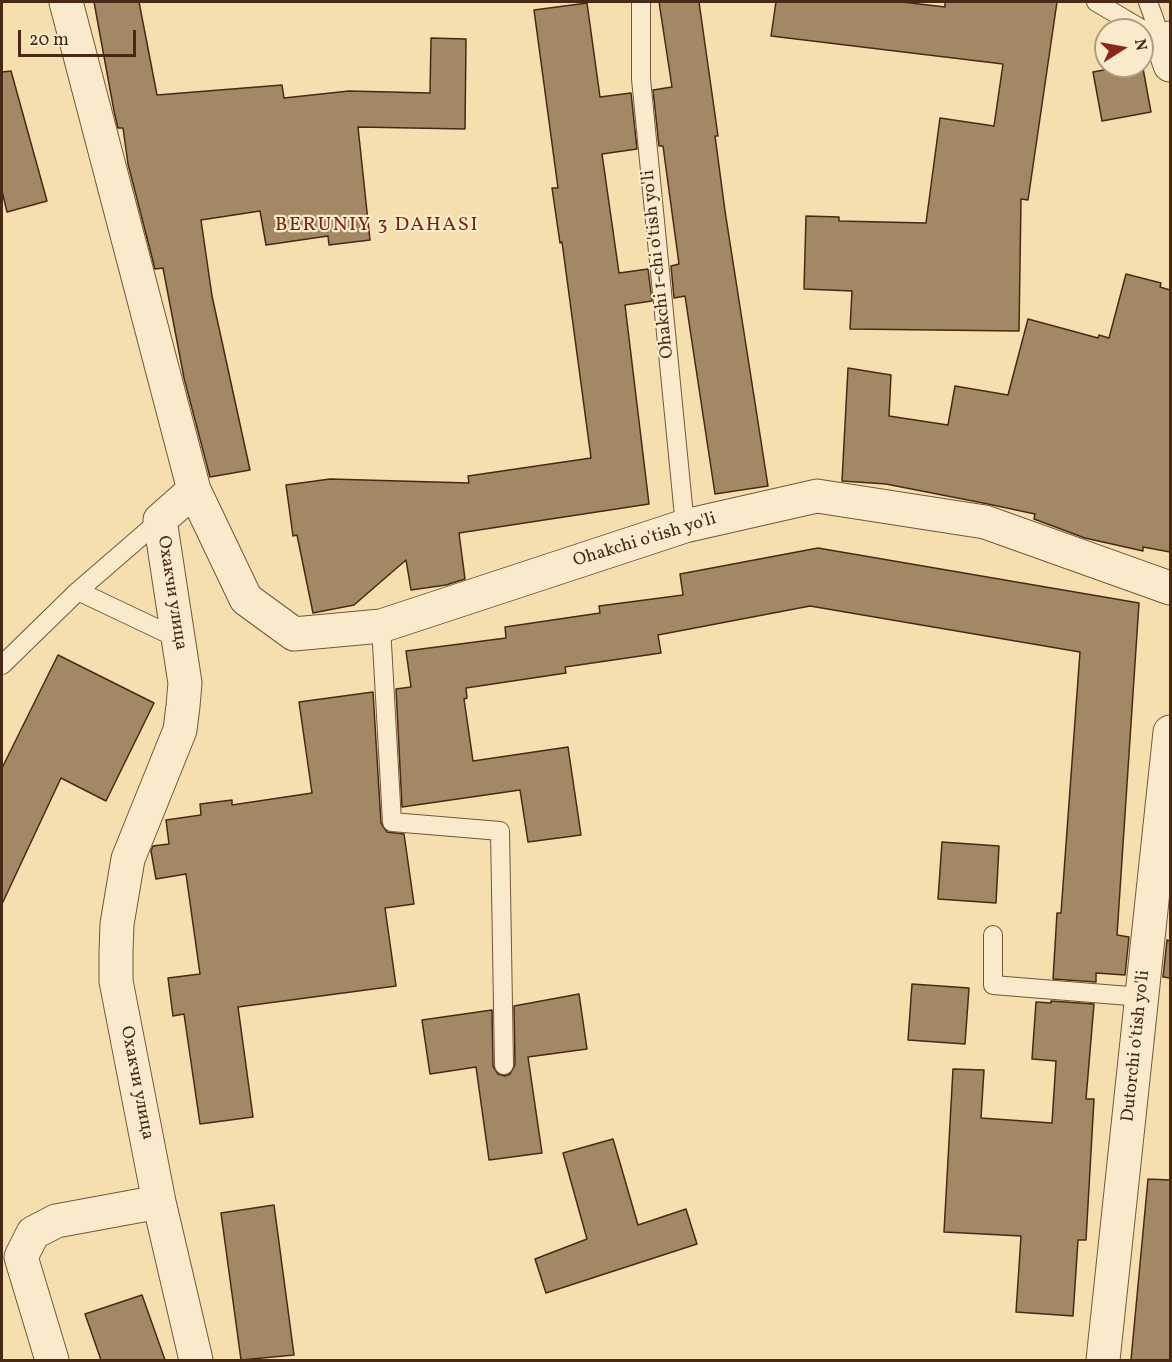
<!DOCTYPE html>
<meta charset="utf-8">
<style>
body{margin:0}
#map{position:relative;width:1172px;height:1362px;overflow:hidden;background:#f5dfaf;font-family:Vollkorn,serif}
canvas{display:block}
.frame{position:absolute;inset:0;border:3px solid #492915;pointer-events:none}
.north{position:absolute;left:1094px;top:18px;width:60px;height:60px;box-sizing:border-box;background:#f8eacb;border:2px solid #b29d82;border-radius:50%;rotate:79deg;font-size:16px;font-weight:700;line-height:24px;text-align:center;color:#492915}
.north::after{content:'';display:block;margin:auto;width:21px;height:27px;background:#8f2418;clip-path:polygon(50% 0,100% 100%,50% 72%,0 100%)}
.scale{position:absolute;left:18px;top:30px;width:118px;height:27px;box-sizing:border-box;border:3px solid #492915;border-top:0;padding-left:8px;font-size:18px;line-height:21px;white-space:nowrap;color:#492915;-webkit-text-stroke:4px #f8eacb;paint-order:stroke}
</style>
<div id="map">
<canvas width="1172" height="1362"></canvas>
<div class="frame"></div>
<div class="north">N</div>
<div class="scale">20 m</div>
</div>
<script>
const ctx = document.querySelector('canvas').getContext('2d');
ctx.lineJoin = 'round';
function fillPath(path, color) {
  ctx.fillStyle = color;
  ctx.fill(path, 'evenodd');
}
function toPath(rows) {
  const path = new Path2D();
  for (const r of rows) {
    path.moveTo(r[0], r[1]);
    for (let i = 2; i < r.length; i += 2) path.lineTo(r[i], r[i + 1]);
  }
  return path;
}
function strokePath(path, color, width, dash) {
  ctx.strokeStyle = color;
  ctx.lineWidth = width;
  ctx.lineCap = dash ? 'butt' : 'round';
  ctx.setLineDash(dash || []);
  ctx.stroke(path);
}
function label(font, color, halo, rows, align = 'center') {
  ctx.font = font + ' Vollkorn,serif';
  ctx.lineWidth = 4.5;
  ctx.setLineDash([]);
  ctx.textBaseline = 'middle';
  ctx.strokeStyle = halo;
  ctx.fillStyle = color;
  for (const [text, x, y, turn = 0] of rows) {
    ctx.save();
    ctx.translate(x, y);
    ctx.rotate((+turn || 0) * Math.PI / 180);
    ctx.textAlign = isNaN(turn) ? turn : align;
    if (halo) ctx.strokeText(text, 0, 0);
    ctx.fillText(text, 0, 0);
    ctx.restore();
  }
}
const building = toPath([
 [94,2,139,2,157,95,282,85,284,98,349,91,430,93,431,38,466,39,465,129,358,127,370,240,329,245,328,236,266,245,260,211,201,220,212,296,250,470,210,477,184,378,163,268,155,269,128,164,123,128,118,128,114,111,94,2],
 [659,2,699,2,718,136,715,136,725,211,768,486,715,494,685,296,674,298,671,266,679,264,663,146,659,146,653,90,672,87,659,2],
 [776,2,902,2,945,7,945,2,1057,2,1028,200,1021,199,1019,331,850,329,852,291,804,289,806,216,839,217,839,221,926,223,940,118,994,126,1003,64,771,36,776,2],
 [587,3,600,97,631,93,637,149,602,154,619,273,648,269,652,301,625,305,649,504,459,533,465,579,446,585,411,590,406,560,354,605,313,613,297,535,293,536,286,485,330,479,469,483,468,476,591,458,562,242,560,243,552,188,558,188,534,10,587,3],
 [1142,63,1151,112,1102,121,1093,72,1125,66,1142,66,1142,63],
 [11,71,47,201,7,212,2,191,2,72,11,71],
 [1126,274,1161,283,1160,287,1170,290,1170,552,1143,547,1143,551,1085,538,1034,519,1035,514,988,504,886,484,842,481,848,368,891,375,889,416,948,425,955,386,1008,395,1028,319,1098,338,1099,335,1109,338,1126,274],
 [818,548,1139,603,1117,935,1129,937,1125,975,1096,973,1096,982,1053,979,1057,913,1061,913,1080,652,810,606,658,635,661,653,565,667,566,673,466,688,467,698,464,699,473,761,568,747,581,835,528,842,520,790,402,807,396,689,411,687,406,651,506,638,505,627,600,613,599,606,683,595,680,574,818,548],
 [58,655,154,703,106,801,61,778,2,904,2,768,58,655],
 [373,692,381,823,387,832,404,834,414,904,385,908,396,986,238,1007,253,1117,200,1124,184,1014,173,1016,168,978,200,974,186,874,156,879,151,851,153,846,169,844,166,820,201,815,200,804,232,800,232,805,312,793,299,702,373,692],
 [942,842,999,846,996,903,938,899,942,842],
 [1167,940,1170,941,1170,978,1163,977,1167,940],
 [912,984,969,988,965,1044,908,1040,912,984],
 [579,994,587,1049,528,1057,542,1153,489,1160,476,1067,430,1074,422,1020,492,1010,493,1066,498,1074,505,1076,510,1074,515,1065,514,1006,579,994],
 [1051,1001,1094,1004,1086,1099,1094,1099,1086,1240,1078,1240,1073,1316,1016,1312,1021,1236,944,1232,953,1069,984,1070,981,1118,1052,1123,1056,1061,1032,1059,1036,1002,1051,1003,1051,1001],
 [613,1139,638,1225,686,1209,697,1244,546,1293,535,1259,587,1239,563,1153,613,1139],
 [1148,1179,1170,1180,1170,1360,1131,1360,1148,1179],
 [274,1205,294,1355,241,1360,221,1213,274,1205],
 [142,1295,165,1360,101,1360,85,1314,142,1295]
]);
fillPath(building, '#a28865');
strokePath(building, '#492915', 1.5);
const service = toPath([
 [641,2,641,79,685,526],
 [1096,2,1162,41],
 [1148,2,1162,41],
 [78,591,179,639],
 [381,626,392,822,500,831,504,1065],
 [2,665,78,591,160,520],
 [993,935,993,985,1142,997]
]);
const minor = toPath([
 [66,2,194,490,160,520,185,683,183,706,180,730,128,859,117,924,116,952,116,981,159,1202,196,1360],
 [1170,38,1162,41,1170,65],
 [194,490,246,599,294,634,381,626,685,526,817,496,985,522,1170,588],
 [52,1360,21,1257,33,1233,56,1221,159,1202],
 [1103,1360,1170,732]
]);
strokePath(service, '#74563c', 20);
strokePath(minor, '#74563c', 35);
strokePath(service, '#f8eacb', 18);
strokePath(minor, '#f8eacb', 33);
label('18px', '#492915', '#f8eacb', [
 ["Ohakchi 1-chi o'tish yo'li",659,264,-96],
 ["Ohakchi o'tish yo'li",645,541,-17],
 ["Охакчи улица",171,593,81],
 ["Dutorchi o'tish yo'li",1137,1046,-84],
 ["Охакчи улица",136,1083,79]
]);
ctx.letterSpacing = '1.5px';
label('20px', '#7a1f14', '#f8eacb', [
 ["BERUNIY 3 DAHASI",377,226]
]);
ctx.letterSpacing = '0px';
</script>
